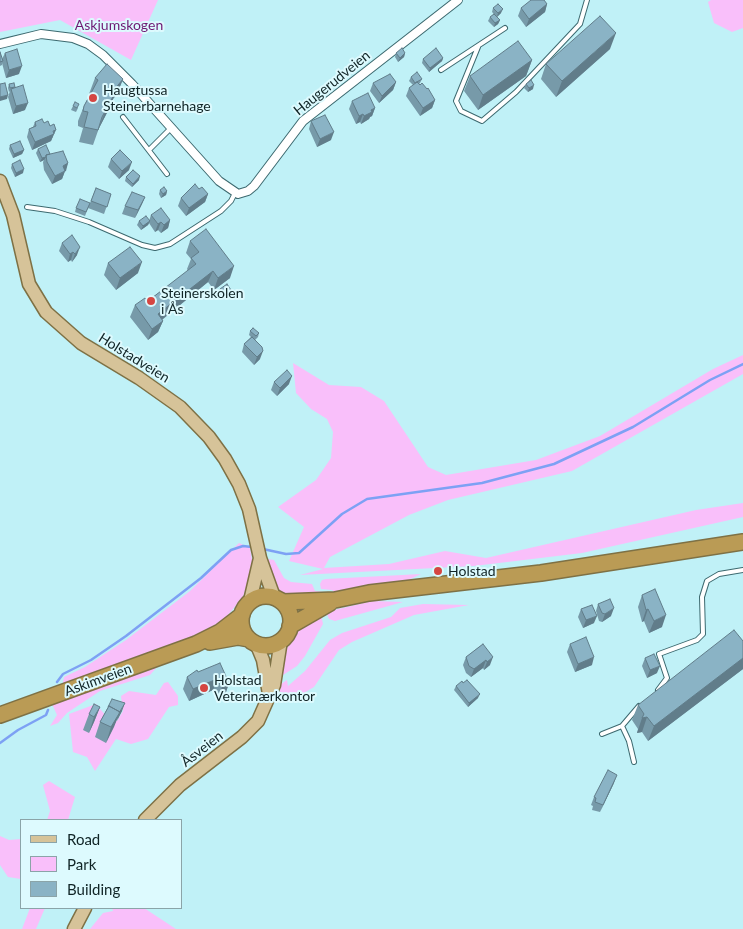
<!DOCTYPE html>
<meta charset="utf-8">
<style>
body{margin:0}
#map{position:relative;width:743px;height:929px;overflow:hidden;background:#c0f1f7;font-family:Lato,sans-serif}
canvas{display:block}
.legend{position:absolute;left:20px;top:819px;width:162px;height:90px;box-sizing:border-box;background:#ddfafe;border:1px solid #8ba4a8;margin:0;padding:6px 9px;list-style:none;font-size:15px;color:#102426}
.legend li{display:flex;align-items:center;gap:10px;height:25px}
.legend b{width:25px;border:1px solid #8ba4a8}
</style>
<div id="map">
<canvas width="743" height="929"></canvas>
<ul class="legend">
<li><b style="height:6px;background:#d6c399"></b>Road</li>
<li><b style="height:14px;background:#f9bffa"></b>Park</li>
<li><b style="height:14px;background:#8ab3c5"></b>Building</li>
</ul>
</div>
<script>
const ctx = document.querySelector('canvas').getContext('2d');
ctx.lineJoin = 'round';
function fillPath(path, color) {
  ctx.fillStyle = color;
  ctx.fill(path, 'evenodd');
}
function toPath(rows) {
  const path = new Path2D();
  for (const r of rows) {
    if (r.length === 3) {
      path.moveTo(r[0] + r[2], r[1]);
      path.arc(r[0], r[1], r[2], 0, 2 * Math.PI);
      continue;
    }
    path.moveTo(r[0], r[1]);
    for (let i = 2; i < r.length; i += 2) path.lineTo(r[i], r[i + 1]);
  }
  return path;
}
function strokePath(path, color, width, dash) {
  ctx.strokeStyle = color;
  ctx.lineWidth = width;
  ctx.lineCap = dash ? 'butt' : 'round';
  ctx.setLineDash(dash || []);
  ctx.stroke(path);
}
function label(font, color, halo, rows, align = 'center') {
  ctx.font = font + ' Lato,sans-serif';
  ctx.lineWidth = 4;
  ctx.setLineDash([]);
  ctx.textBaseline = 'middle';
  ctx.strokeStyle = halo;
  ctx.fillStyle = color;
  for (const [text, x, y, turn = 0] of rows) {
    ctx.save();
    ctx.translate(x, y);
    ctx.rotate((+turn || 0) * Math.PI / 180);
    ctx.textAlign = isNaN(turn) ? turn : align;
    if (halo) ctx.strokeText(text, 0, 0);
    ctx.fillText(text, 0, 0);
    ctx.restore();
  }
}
fillPath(toPath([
 [0,0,158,0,131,60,60,20,0,32],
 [711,0,743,0,743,28,732,32,714,23,708,2],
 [743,355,743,374,572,471,448,500,409,515,330,557,324,568,389,564,445,551,486,558,696,510,743,503,743,517,582,553,474,566,300,575,323,569,289,561,304,527,278,507,316,480,331,458,333,432,327,419,311,409,296,393,293,363,329,385,361,387,384,401,428,467,446,475,536,460,600,436,713,369],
 [239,543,250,548,252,560,249,578,243,597,222,622,202,634,62,687,64,677,85,667,126,640,190,591],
 [268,559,274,560,284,578,291,582,312,584,315,591,332,593,290,597,281,592,274,583],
 [421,574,404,582,373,584,336,593,332,590,321,589,320,584,322,580,326,579],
 [372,601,403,602,335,621,329,619,326,612],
 [423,604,469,605,414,615,352,642,339,650,314,687,290,701,278,702,281,684,287,680,288,686,305,671,330,640,342,633,391,617,400,608],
 [321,615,323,624,305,656,297,666,280,677,283,655,295,634,305,624],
 [157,667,150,675,100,691,67,713,58,723,50,726,57,715,52,704],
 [168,682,178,696,178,705,169,707,148,739,131,744,116,739,95,771,87,757,73,752,69,714,96,704,106,716,117,721,123,711,121,696,129,691,156,695,164,683],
 [49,781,75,797,68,820,47,820,50,811,43,785],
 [0,836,9,840,21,839,21,879,8,877,0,865],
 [30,908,45,908,36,929,22,929],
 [112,908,144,908,176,929,90,929,103,913,113,911]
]), '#f9bffa');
strokePath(toPath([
 [263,549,286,554,299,553,342,514,367,499,482,483,554,464,633,427,710,380,743,364],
 [57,682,63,674,91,660,126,636,201,578,231,550,243,546,252,547],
 [0,743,18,730,46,715,48,710]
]), '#7da1f4', 2.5);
const lane = toPath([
 [478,47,456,101,461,111,482,121,516,92,580,24,587,0],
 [441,70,505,28],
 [123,117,167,174],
 [149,150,171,128],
 [27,207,55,211,89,222,142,245,155,248,170,244,221,211,231,201,235,193],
 [658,690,667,678,659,654,697,640,703,634,702,597,707,581,719,574,743,570],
 [622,726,629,741,634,762],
 [602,734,622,726,639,706]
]);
const street = toPath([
 [0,44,41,34,73,38,88,44,103,55,132,84,219,181,238,194,248,191,254,186,303,121,458,0]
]);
const primary = toPath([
 [0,181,13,215,29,284,46,312,81,343,139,378,180,407,209,437,225,459,239,484,249,509,260,558,274,597],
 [250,601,260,558],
 [256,643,263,660,269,694],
 [145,820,180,785,242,737,258,721,274,685,281,640],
 [74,929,85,908]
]);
const highway = toPath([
 [266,621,25],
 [283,602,335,600,369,593,541,573,743,542],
 [290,626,330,603],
 [210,642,238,637,249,639],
 [0,715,196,644,220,632,242,615]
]);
strokePath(lane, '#3c696f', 6);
strokePath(street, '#3c696f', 10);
strokePath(primary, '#7e7145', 15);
strokePath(highway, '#7e7145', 18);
strokePath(lane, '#fff', 4);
strokePath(street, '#fff', 8);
strokePath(primary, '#d6c399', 12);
strokePath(highway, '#ba9b55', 15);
fillPath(toPath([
 [547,4,545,12,526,27,518,16,521,8],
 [493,8,501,13,497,17,500,20,498,24,494,27,488,21,490,17,494,14,492,12],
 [610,49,556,97,541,79,546,64],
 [0,52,2,59,5,53,19,74,6,78,2,63,2,65,0,66],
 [396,53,405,53,404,57,398,62,395,57],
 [443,58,442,61,429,72,422,63,423,59],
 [532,60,526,76,478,110,464,91,470,76],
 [411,77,422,79,420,83,419,84,435,100,432,108,420,116,406,96,409,88,413,85,409,81],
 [95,78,123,79,117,94,113,99,110,107,99,128,93,145,79,142,83,128,78,126,78,121,84,106,90,94,89,94],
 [396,82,393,90,379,103,370,91,373,83],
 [9,84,15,87,15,88,25,110,13,114,8,97,10,91,9,92,8,88],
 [526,84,533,89,528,92,524,88],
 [352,101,375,108,372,116,370,117,369,119,361,124,360,122,356,124,349,109],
 [73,106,78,108,76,112,71,110],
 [311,121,331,140,317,147,309,129],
 [35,122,44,123,53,137,52,138,51,141,32,150,27,137,29,129,33,127],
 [10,145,24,150,22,154,13,158,9,149],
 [38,149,50,154,68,163,62,179,52,184,44,170,43,162,44,160,40,162,36,153],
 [111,159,129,170,119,179,108,167],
 [12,164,23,173,15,177,11,168],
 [126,177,139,180,132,187,125,181],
 [96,188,111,194,104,214,88,208],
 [199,189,208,194,205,202,186,216,178,206,181,198],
 [160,190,167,191,166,195,161,198,159,194],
 [145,197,142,204,135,218,122,214,125,206],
 [90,203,85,216,75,212,76,208],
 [151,215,170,220,168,228,161,233,158,230,155,232,149,223,148,225,141,230,137,225,139,221,149,221],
 [190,241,230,278,214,290,208,282,162,320,163,321,158,332,148,340,130,317,135,305,148,301,188,271,187,269,191,259,186,253],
 [62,243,77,255,72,262,71,260,68,262,59,251],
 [108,263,138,273,116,290,104,275],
 [220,289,231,290,229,294,222,299,218,293],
 [250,331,259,333,258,337,255,340,260,359,254,365,242,352,244,344,251,337,249,335],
 [274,382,289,384,277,396,271,390],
 [642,595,662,627,649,633,644,621,642,622,638,607],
 [598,604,611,616,602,622,599,621,596,611],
 [581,609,594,623,583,628,578,617],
 [743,641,743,669,648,741,642,732,637,733,638,729,632,720,638,705],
 [483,644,490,665,484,670,483,668,471,677,466,673,463,665,466,657],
 [570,644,592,665,575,672,567,652],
 [645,658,657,673,647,678,642,666],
 [198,672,229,683,225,695,217,699,213,690,189,701,183,689,187,677],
 [463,683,478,698,468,707,454,690,456,686],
 [100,707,94,722,89,733,83,730,89,714],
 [108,707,122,711,116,721,106,743,95,737,100,722],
 [614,783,600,812,592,810,593,806,591,805,594,797]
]), '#779aa9');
fillPath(toPath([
 [547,4,545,12,526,27,529,19],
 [503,9,501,13,497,17,498,13],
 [500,20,498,24,494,27,495,23],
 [616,33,610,49,556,97,562,81],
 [405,53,404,57,398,62,400,58],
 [443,58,442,61,429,72,430,68],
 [532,60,526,76,478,110,483,95],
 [22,66,19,74,6,78,9,70],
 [123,79,117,94,113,99,110,107,97,132,114,90],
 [396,82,393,90,379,103,382,96],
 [534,85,533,89,528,92,529,88],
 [8,95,7,99,0,101,0,97],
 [435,100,432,108,420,116,423,108],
 [28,103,25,110,13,114,16,106],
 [375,108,372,116,370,117,369,119,361,124,364,116,371,110],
 [363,114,360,122,356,124,359,116],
 [56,130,51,141,32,150,35,142],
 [334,132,331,140,317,147,320,139],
 [24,150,22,154,13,158,14,154],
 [46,157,44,160,40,162,42,158],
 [132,162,129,170,119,179,122,171],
 [68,163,66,171,60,174,63,166],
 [24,169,23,173,15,177,16,173],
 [65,171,62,179,52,184,55,176],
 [140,176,139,180,132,187,133,184],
 [167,191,166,195,161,198,163,194],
 [208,194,205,202,186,216,189,208],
 [145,197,142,204,135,218,138,210],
 [170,220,168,228,161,233,164,225],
 [150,221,148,225,141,230,143,226],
 [161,222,158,230,155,232,158,224],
 [80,247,77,255,72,262,75,254],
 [73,252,71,260,68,262,70,254],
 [142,262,138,273,116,290,120,278],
 [234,266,230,278,214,290,218,278],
 [213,271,208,282,154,326,158,314],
 [231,290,229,294,222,299,224,295],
 [163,321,158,332,148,340,152,329],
 [263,351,260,359,254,365,257,357],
 [292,376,289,384,277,396,280,388],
 [614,608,611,616,602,622,605,614],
 [648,609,644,621,642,622,646,610],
 [666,615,662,627,649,633,654,621],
 [597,616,594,623,583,628,586,620],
 [493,657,490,665,484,670,487,662],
 [594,657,592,665,575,672,578,664],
 [743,658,743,669,648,741,654,726],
 [486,660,483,668,471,677,474,669],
 [660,666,657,673,647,678,650,670],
 [217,679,213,690,189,701,193,689],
 [229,683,225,695,217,699,222,687],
 [480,694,478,698,468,707,469,703],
 [125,703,122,711,117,721,119,713],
 [100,707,94,722,89,733,94,717],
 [120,712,114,727,106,743,111,727],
 [647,717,642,732,637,733,642,718],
 [617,775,614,783,600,812,603,805]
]), '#617d8a');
const building = toPath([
 [531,0,544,0,547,4,529,19,521,8,531,0],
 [498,4,503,9,498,13,493,8,498,4],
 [494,14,500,20,495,23,490,17,494,14],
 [600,16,616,33,562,81,546,64,600,16],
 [518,41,532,60,483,95,470,76,518,41],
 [402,48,405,53,400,58,396,53,402,48],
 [436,48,443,58,430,68,423,59,436,48],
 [17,49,22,66,9,70,5,53,17,49],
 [0,52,3,61,0,62,0,52],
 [107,64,123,79,114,90,116,91,102,117,98,130,84,127,88,112,83,111,84,106,98,80,95,78,107,64],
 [417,72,422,79,415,83,411,77,417,72],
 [390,74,396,82,382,96,373,83,390,74],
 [531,80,534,85,529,88,526,84,531,80],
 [417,82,420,85,422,83,427,89,428,88,435,100,423,108,409,88,417,82],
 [5,83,8,95,0,97,0,84,5,83],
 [14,83,15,87,10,88,9,84,14,83],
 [23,85,28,103,16,106,11,89,23,85],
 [368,93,375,108,371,110,372,112,364,116,363,114,359,116,352,101,368,93],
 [75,102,79,104,77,108,73,106,75,102],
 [325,115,334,132,320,139,311,121,325,115],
 [42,119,44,123,48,121,50,126,54,124,56,130,53,131,54,134,35,142,29,129,36,126,35,122,42,119],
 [20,141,24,150,14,154,10,145,20,141],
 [46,145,50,154,46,155,46,157,42,158,38,149,46,145],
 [120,150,132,162,122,171,111,159,120,150],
 [63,151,68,163,63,166,65,171,55,176,47,162,46,155,63,151],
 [20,160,24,169,16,173,12,164,20,160],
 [133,170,140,176,133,184,126,177,133,170],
 [195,184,199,189,202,187,208,194,189,208,181,198,195,184],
 [164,187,167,191,163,194,160,190,164,187],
 [96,188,111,194,107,207,91,201,96,188],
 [132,192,145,197,138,210,125,206,132,192],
 [80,199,90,203,86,212,76,208,80,199],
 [161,208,170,220,164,225,161,222,158,224,151,215,161,208],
 [146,216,150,221,143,226,139,221,146,216],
 [206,229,234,266,218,278,213,271,158,314,163,321,152,329,135,305,145,298,148,301,196,264,191,258,199,252,190,241,206,229],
 [72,235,80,247,75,254,73,252,70,254,62,243,72,235],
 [130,247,142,262,120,278,108,263,130,247],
 [227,284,231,290,224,295,220,289,227,284],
 [253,328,259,333,256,336,250,331,253,328],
 [252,337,262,347,263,351,257,357,244,344,252,337],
 [287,370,292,376,280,388,274,382,287,370],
 [655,589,666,615,654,621,648,609,646,610,642,595,655,589],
 [610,599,614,608,605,614,602,613,598,604,610,599],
 [592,605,597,616,586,620,581,609,592,605],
 [734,630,743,641,743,658,654,726,647,717,642,718,644,714,638,705,734,630],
 [586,637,594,657,578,664,570,644,586,637],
 [483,644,493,657,487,662,486,660,474,669,469,666,466,657,483,644],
 [654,654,660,666,650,670,645,658,654,654],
 [220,663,229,683,222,687,217,679,193,689,187,677,197,670,198,672,220,663],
 [467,680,480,694,469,703,456,686,462,681,463,683,467,680],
 [112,699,125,703,119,713,120,712,109,706,108,707,112,699],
 [94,704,100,707,94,717,89,714,94,704],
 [109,706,120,712,111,727,100,722,109,706],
 [608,770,617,775,603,805,595,802,596,798,594,797,608,770]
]);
fillPath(building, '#8ab3c5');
strokePath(building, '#617d8a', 1);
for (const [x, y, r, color] of [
 [93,98,5,"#d54642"],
 [151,301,5,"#d54642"],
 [438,571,5,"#d54642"],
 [204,688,5,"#d54642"]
]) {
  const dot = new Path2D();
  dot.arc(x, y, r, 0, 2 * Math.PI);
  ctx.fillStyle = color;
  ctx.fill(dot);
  strokePath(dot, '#ddfafe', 2);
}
label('14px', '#6e1973', '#ddfafe', [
 ["Askjumskogen",119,25]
]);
label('14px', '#102426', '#ddfafe', [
 ["Haugerudveien",332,83,-39],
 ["Holstadveien",134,358,32],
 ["Askimveien",98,680,-20],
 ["Åsveien",202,749,-38]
]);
label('14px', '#102426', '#ddfafe', [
 ["Haugtussa",103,90],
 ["Steinerbarnehage",103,106],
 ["Steinerskolen",161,293],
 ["i Ås",161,309],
 ["Holstad",448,571],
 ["Holstad",214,680],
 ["Veterinærkontor",214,696]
], 'left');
</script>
